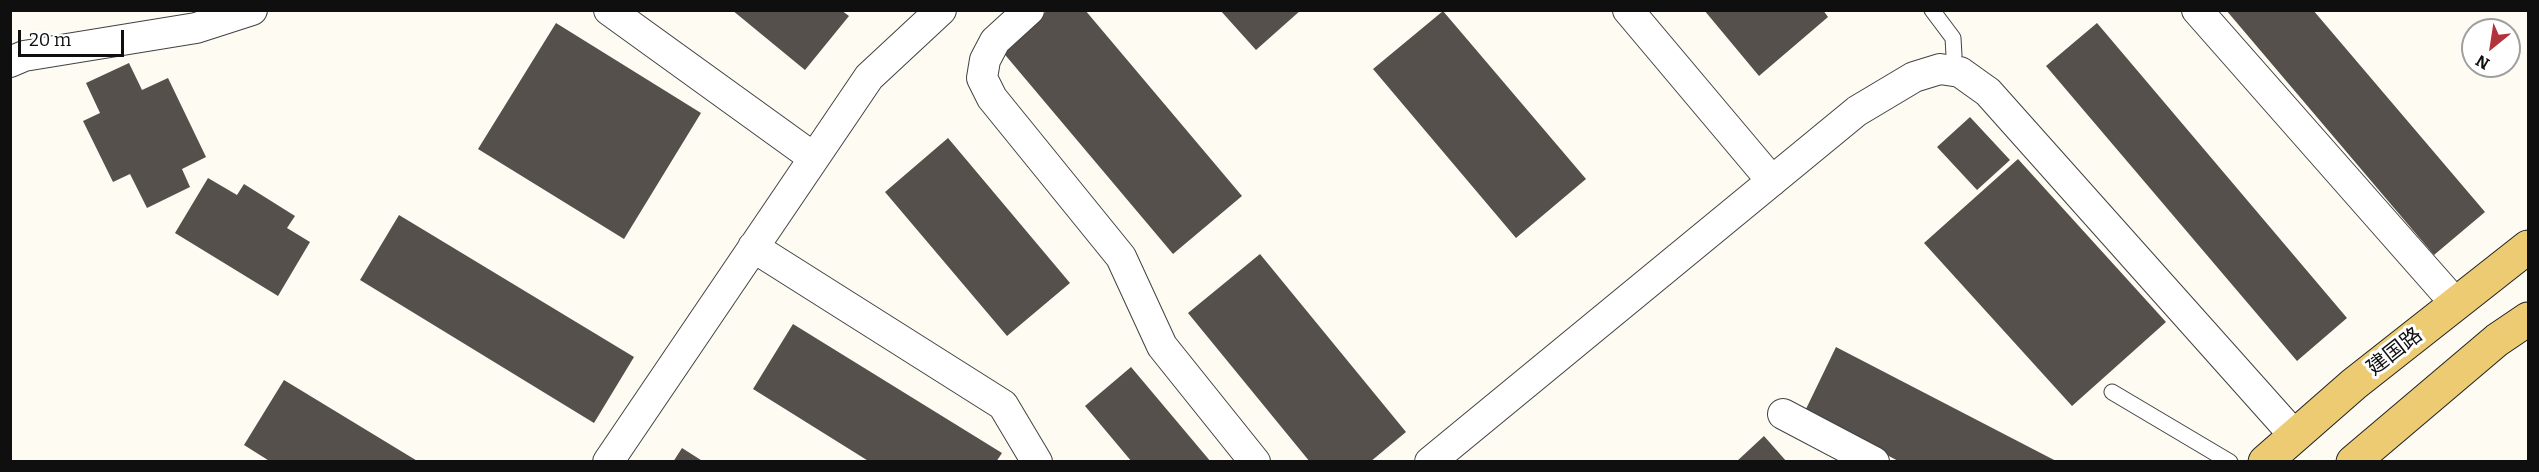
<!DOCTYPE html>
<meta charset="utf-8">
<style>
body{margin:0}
#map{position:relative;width:2539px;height:472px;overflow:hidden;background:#fefbf2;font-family:Bitter,serif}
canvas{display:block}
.frame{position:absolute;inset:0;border:12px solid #0f0f0f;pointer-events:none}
.north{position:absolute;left:2461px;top:18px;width:60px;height:60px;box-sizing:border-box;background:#fff;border:2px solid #9f9f9f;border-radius:50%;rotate:210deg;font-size:16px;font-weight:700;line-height:24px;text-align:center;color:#0f0f0f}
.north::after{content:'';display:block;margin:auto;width:21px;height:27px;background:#b3333d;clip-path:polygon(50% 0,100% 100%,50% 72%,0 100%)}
.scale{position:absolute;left:18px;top:30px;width:106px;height:27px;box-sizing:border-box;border:3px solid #0f0f0f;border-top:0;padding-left:8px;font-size:18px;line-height:21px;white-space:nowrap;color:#0f0f0f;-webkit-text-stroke:4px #fff;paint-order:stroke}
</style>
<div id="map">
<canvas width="2539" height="472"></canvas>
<div class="frame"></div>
<div class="north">N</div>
<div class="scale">20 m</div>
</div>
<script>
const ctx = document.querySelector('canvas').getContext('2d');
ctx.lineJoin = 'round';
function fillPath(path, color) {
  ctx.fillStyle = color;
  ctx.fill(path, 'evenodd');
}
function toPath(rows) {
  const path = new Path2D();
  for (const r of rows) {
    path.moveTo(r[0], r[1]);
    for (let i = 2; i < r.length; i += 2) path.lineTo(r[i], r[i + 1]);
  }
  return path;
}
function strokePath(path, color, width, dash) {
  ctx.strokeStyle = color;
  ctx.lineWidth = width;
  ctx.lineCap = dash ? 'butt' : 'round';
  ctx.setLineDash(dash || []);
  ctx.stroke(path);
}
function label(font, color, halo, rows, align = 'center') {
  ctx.font = font + ' Bitter,"Noto Sans SC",serif';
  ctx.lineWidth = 6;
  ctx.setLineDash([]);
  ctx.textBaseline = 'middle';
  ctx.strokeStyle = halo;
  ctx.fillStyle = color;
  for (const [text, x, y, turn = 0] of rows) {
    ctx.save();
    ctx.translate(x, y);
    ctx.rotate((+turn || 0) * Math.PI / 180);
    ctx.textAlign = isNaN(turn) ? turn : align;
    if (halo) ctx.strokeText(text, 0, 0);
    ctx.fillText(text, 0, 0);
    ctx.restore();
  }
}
fillPath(toPath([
 [732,10,841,10,849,16,805,70],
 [1048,10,1085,10,1242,196,1173,254,1001,50],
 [1220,10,1301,10,1256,50],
 [1704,10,1823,10,1828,17,1759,76],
 [2226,10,2313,10,2485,212,2434,255],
 [1443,11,1586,179,1516,238,1373,69],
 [556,23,701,113,624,239,478,149],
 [2097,23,2347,318,2297,361,2046,66],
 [129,63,142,90,168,78,206,157,182,169,190,187,147,208,130,174,113,182,83,121,100,113,86,83],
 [1970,117,2010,160,1977,190,1937,147],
 [948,138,1070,283,1007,336,885,192],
 [2018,159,2166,322,2072,406,1924,243],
 [208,178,237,195,244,184,295,216,287,228,310,242,278,296,175,233],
 [399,215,634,357,594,423,360,280],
 [1260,254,1406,432,1370,462,1310,462,1188,313],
 [793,324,1002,453,996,462,870,462,753,389],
 [1836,347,2058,462,1900,462,1805,411],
 [1131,367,1211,462,1132,462,1085,406],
 [284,380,419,462,271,462,244,445],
 [1764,436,1787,462,1736,462],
 [682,448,704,462,673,462]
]), '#56504c');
const service = toPath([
 [1932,10,1953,38,1954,55,1950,70],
 [2112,392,2230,462]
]);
const minor = toPath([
 [609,10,814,158],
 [1029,10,995,41,985,60,982,78,992,98,1121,257,1162,346,1255,462],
 [1628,10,1772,181],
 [2197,10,2456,304],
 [10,62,24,56,196,28,252,10],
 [753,247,1003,405,1037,462],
 [1783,414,1874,462],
 [608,462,869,77,941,10],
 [1430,462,1857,111,1914,77,1940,69,1960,72,1988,92,2295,436]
]);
const primary = toPath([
 [2265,462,2354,384,2528,247],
 [2353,462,2497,340,2528,319]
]);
strokePath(service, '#424242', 17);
strokePath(minor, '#424242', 32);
strokePath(primary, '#202020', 35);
strokePath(service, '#fff', 15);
strokePath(minor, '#fff', 30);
strokePath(primary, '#eccb73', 33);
label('21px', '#0f0f0f', '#fff', [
 ["建国路",2395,352,-38]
]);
</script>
